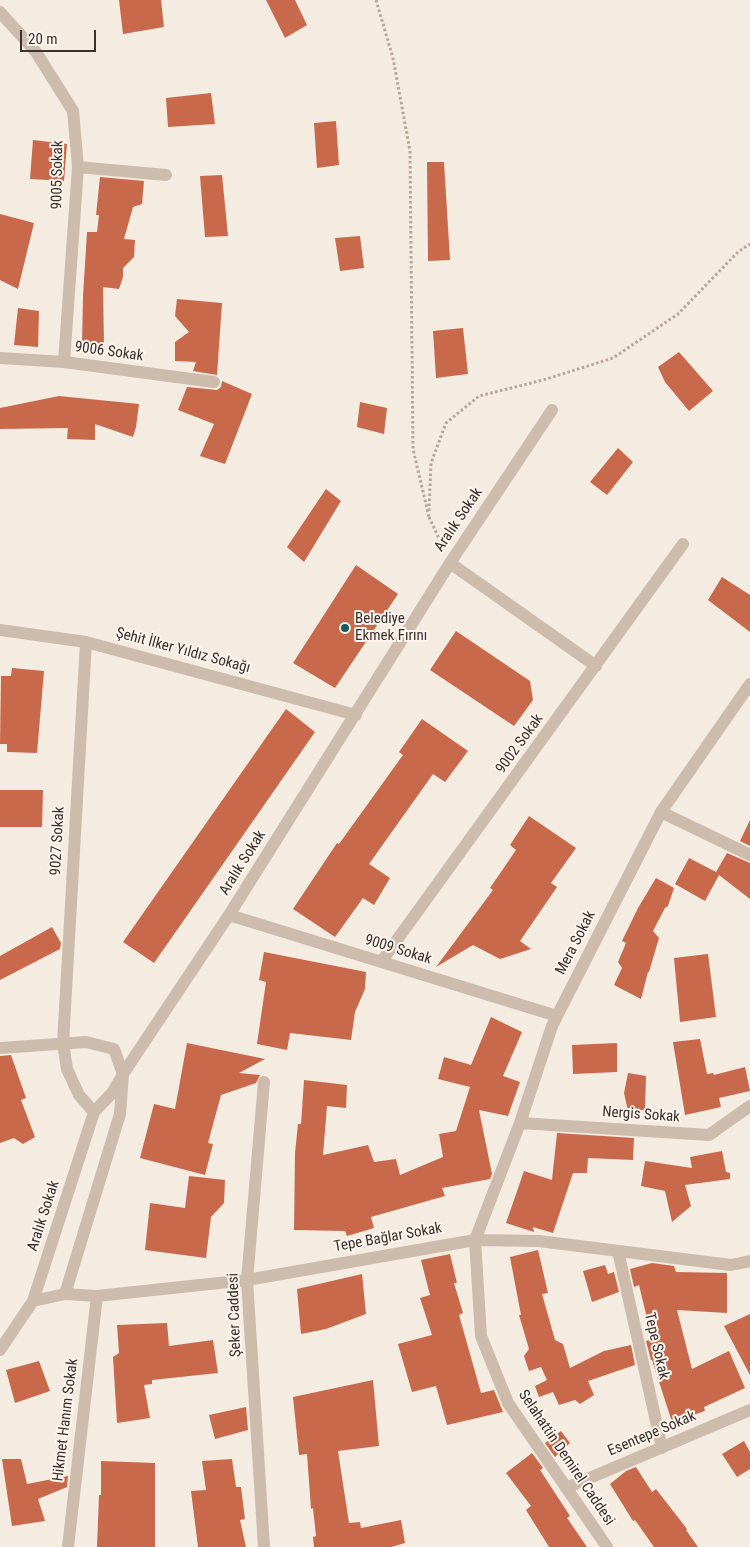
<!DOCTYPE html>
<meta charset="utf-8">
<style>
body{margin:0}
#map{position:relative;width:750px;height:1547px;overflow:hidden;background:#f4ebe1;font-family:"Roboto Condensed",sans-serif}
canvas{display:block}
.scale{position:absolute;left:20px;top:30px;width:76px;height:22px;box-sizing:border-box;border:2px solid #3b302b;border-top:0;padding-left:6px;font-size:15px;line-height:18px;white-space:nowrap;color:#3b302b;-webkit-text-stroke:4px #fbf5ee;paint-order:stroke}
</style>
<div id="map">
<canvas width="750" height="1547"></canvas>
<div class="scale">20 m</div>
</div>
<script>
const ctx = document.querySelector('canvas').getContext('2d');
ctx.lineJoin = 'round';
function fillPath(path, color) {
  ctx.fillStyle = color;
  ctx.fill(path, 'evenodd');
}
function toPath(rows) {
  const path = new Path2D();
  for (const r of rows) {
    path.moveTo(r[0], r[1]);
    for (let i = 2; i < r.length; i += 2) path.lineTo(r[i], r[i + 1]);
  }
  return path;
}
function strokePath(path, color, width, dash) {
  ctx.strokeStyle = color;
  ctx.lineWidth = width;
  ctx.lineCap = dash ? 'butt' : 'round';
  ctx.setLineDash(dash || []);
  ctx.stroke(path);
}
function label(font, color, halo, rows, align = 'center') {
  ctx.font = font + ' "Roboto Condensed",sans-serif';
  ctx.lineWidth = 4;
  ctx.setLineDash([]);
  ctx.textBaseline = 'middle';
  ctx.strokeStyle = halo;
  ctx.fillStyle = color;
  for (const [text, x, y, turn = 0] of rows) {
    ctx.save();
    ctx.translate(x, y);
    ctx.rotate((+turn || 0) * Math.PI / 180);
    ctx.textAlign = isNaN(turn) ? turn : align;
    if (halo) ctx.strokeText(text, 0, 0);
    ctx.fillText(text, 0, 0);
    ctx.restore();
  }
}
fillPath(toPath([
 [119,0,161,0,164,27,123,34],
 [266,0,295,0,307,25,285,38],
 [211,93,215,124,168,127,166,98],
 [336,121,339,165,317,168,314,123],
 [33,140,67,144,64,181,30,179],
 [427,162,444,162,450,260,428,261],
 [222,175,228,236,205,237,200,176],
 [100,177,144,181,142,204,133,207,124,239,135,240,134,257,123,268,123,277,119,289,103,287,104,346,82,346,83,296,87,232,97,232,99,215,96,215],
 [0,214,34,223,18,289,0,280],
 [360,236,364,268,340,271,335,238],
 [177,299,222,303,217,375,193,371,196,362,175,361,175,342,189,332,175,316],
 [18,308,39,311,38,347,14,345],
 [463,328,468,374,436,378,433,331],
 [679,352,713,391,689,411,665,382,658,367],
 [222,381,252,394,225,464,200,456,214,424,178,410,187,387,217,390,221,387],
 [59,396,139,404,136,427,133,437,95,424,95,440,67,439,68,428,0,429,0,408],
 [360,402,387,408,384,434,357,427],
 [618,448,633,462,607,495,590,482],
 [326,489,341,501,304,562,287,547],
 [356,565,398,594,335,688,293,663],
 [722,577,750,595,750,632,708,600],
 [456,631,530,681,533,700,514,726,430,670],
 [12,668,44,671,37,753,7,752,7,744,0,744,1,676,11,676],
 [286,709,315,732,154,963,123,942],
 [422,719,468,751,445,782,433,774,369,864,390,878,374,905,363,898,335,937,293,909,337,843,339,844,403,755,399,752],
 [0,790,43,790,42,827,0,827],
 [529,816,576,848,551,883,557,887,520,941,531,949,500,959,473,945,436,967,493,890,490,888,516,850,510,845],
 [750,820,750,846,740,841],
 [727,853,750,863,750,899,719,875,705,901,675,884,689,858,716,872],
 [656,878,674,888,668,906,665,908,653,931,659,938,649,972,648,972,641,999,614,985,622,968,618,962,626,943,622,941,638,908],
 [52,927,61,943,60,949,0,980,0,956],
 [264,952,366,972,365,989,355,1012,351,1040,290,1033,287,1050,257,1044,266,982,259,980],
 [708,954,716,1017,680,1022,674,958],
 [491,1017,522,1032,503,1076,520,1082,508,1116,479,1110,492,1174,490,1179,442,1188,445,1196,371,1217,374,1228,347,1236,345,1231,294,1230,295,1153,298,1124,301,1124,304,1080,347,1085,346,1108,327,1106,323,1155,368,1145,374,1162,396,1159,400,1175,443,1157,439,1134,456,1131,470,1087,438,1079,444,1057,471,1065],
 [700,1039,707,1074,713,1073,714,1075,745,1067,750,1091,719,1098,721,1107,685,1115,673,1042],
 [187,1043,265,1059,239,1073,260,1075,256,1083,221,1095,208,1143,213,1144,205,1175,140,1158,154,1104,175,1109],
 [617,1043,617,1072,573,1074,572,1045],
 [11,1055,26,1098,21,1100,35,1137,23,1144,14,1138,0,1143,0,1056],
 [628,1073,646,1076,645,1110,628,1111,624,1093],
 [557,1133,634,1138,633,1160,588,1158,587,1173,573,1173,553,1233,533,1227,534,1232,506,1223,524,1171,552,1180],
 [722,1151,726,1172,730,1173,730,1179,685,1185,691,1206,672,1222,665,1191,641,1186,645,1161,692,1168,690,1157],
 [189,1176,225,1180,224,1203,211,1217,206,1258,145,1250,150,1203,185,1208],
 [538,1250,548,1293,542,1294,555,1340,563,1344,570,1368,604,1351,631,1345,635,1365,588,1381,594,1395,580,1404,575,1400,559,1405,553,1392,539,1397,535,1386,547,1380,541,1367,529,1371,524,1356,529,1349,519,1315,521,1315,510,1257],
 [450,1254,457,1283,454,1283,463,1313,459,1315,481,1393,494,1390,503,1412,447,1425,436,1386,412,1392,398,1344,432,1335,420,1298,430,1295,421,1260],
 [652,1263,674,1266,676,1272,727,1273,727,1313,677,1310,692,1369,729,1351,745,1388,704,1407,705,1411,672,1422,652,1360,651,1360,646,1341,652,1339,639,1285,634,1287,630,1269],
 [605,1265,608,1274,614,1272,619,1292,592,1302,583,1271],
 [362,1274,366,1314,326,1329,301,1334,297,1289],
 [750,1314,750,1375,724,1326],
 [167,1323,169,1346,213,1340,218,1373,152,1380,152,1384,144,1385,150,1418,117,1423,113,1357,119,1353,117,1325],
 [39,1361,50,1391,15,1403,6,1370],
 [373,1380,379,1446,338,1451,349,1523,360,1522,361,1528,401,1520,405,1543,391,1547,314,1547,313,1537,316,1536,313,1508,311,1509,307,1454,299,1455,293,1397],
 [246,1407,248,1430,215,1439,209,1415],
 [561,1431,570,1443,555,1457,545,1443],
 [744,1441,750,1452,750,1469,737,1477,722,1454],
 [532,1453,543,1468,540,1470,570,1516,567,1518,587,1547,549,1547,526,1510,531,1506,506,1473],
 [2,1459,21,1459,27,1484,68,1476,67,1487,38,1499,45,1521,12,1526],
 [232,1459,236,1487,241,1487,245,1519,240,1520,246,1547,198,1547,191,1491,206,1490,202,1461],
 [101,1461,155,1463,155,1547,97,1547,99,1495,101,1495],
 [636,1467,652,1492,656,1489,687,1529,686,1530,698,1547,654,1547,635,1520,633,1521,610,1484,626,1471]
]), '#c8694b');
strokePath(toPath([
 [376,0,393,58,410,151,413,449,429,517],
 [429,511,431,463,446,423,479,396,543,380,613,358,678,314,738,252,750,244],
 [429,517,441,543]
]), '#b9a596', 3, [2.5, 2.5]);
strokePath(toPath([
 [0,12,36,52,73,111,78,167,64,362],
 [78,167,166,175],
 [0,358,64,362,214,382],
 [450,563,596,666],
 [0,630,86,642,356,715],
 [86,642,63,1043,67,1069,79,1095,94,1112],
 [661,812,750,855],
 [229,915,557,1016],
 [381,962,683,544],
 [0,1048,86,1042,114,1049,123,1074,120,1114,65,1294],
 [264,1082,247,1280,264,1547],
 [520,1123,709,1135,750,1106],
 [618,1251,662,1448],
 [33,1301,65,1294,97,1296,247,1280,475,1240,539,1241,731,1265,750,1261],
 [0,1350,33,1301,94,1112,113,1092,123,1074,229,915,450,563,552,410],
 [566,1488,750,1410],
 [68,1547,97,1296],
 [607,1547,508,1403,481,1336,475,1240,520,1123,552,1026,557,1016,661,812,750,684]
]), '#cdbbac', 12);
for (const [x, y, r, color] of [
 [345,628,5,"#1f5a5e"]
]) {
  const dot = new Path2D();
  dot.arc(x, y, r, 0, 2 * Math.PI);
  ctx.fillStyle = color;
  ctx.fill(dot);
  strokePath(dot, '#fbf5ee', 2);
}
label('15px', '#3b302b', '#fbf5ee', [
 ["9005 Sokak",58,175,-89],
 ["9006 Sokak",109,352,8],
 ["Aralık Sokak",459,520,-56],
 ["Şehit İlker Yıldız Sokağı",183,651,15],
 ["9002 Sokak",520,744,-54],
 ["9027 Sokak",58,841,-87],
 ["Aralık Sokak",243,863,-58],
 ["Mera Sokak",576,943,-63],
 ["9009 Sokak",398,950,17],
 ["Nergis Sokak",641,1115,4],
 ["Aralık Sokak",44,1216,-72],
 ["Tepe Bağlar Sokak",388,1238,-10],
 ["Şeker Caddesi",235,1315,-92],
 ["Tepe Sokak",656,1346,77],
 ["Hikmet Hanım Sokak",66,1420,-83],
 ["Esentepe Sokak",652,1434,-23],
 ["Selahattin Demirel Caddesi",566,1458,56]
]);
label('15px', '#3b302b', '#fbf5ee', [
 ["Belediye",355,619],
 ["Ekmek Fırını",355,636]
], 'left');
</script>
